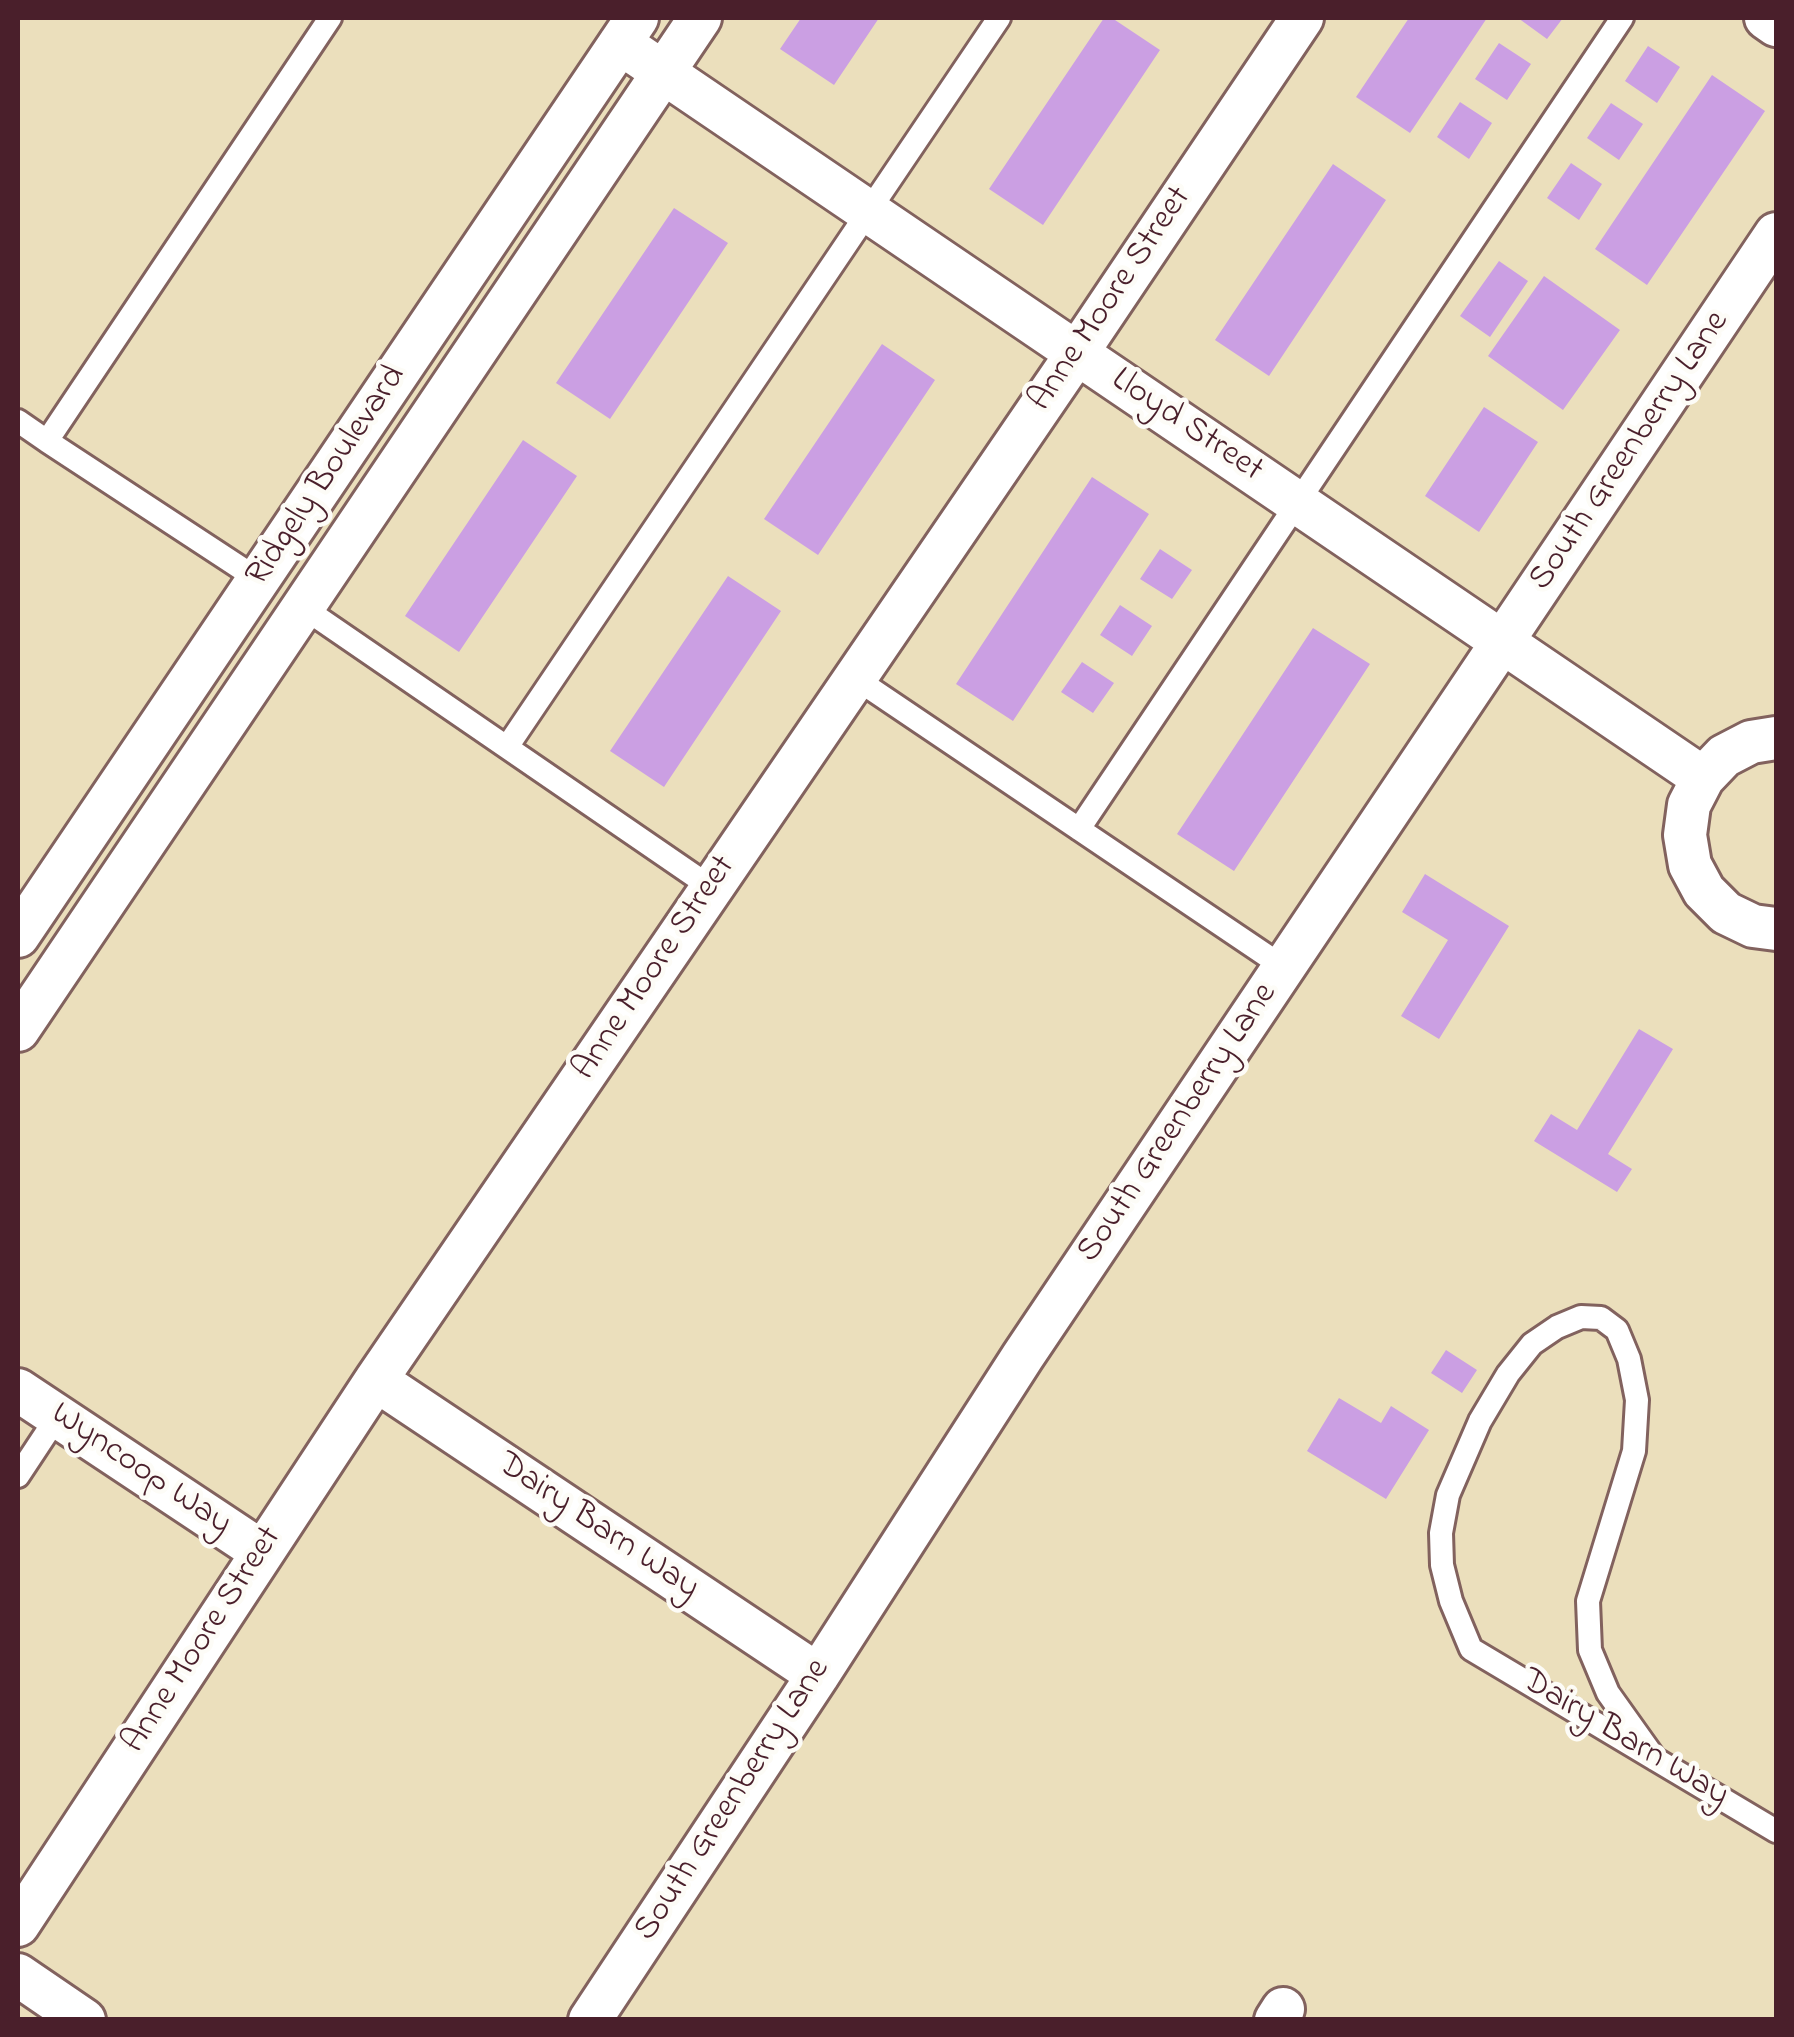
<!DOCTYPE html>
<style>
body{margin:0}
#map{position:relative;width:1794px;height:2037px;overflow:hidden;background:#ebdfbc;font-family:"Indie Flower",sans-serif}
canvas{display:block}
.frame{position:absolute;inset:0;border:20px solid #4a1f2b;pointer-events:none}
</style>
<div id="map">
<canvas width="1794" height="2037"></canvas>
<div class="frame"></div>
</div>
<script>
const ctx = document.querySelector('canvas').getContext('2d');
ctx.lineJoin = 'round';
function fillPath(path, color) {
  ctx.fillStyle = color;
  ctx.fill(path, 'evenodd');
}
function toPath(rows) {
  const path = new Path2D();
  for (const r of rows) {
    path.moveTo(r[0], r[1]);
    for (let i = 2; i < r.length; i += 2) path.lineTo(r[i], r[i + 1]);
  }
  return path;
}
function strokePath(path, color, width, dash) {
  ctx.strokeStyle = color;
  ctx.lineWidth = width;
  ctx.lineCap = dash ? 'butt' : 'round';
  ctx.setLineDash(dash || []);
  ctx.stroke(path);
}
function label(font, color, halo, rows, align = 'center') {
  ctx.font = font + ' "Indie Flower",sans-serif';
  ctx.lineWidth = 9;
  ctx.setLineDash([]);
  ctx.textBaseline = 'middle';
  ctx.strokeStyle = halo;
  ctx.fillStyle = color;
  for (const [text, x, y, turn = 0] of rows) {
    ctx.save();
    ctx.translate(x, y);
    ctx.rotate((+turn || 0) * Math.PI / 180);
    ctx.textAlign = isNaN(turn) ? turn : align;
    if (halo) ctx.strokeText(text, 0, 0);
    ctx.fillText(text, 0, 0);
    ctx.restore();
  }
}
fillPath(toPath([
 [801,18,879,18,834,85,780,49],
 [1104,18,1112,18,1160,50,1043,225,989,189],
 [1409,18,1487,18,1410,133,1356,97],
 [1518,18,1563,18,1547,39],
 [1499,43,1531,64,1507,100,1475,79],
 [1648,46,1680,67,1657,103,1625,81],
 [1712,75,1765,111,1647,285,1595,249],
 [1460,102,1492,123,1469,159,1437,137],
 [1611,103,1643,124,1619,160,1587,138],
 [1571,163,1602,184,1579,220,1547,198],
 [1333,164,1386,200,1269,376,1215,340],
 [674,208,728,243,610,419,556,383],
 [1499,261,1528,281,1490,337,1460,316],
 [1544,276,1620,330,1563,410,1488,356],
 [882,344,935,380,818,555,764,519],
 [1484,407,1538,442,1479,532,1425,496],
 [523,440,577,476,459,652,405,616],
 [1092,477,1149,514,1013,721,956,684],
 [1160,549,1192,570,1172,599,1140,579],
 [728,576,781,611,664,787,610,751],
 [1120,605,1152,626,1132,656,1100,635],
 [1313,628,1370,664,1234,871,1177,834],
 [1082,662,1114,683,1093,713,1061,692],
 [1425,874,1509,926,1439,1039,1401,1016,1448,940,1402,912],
 [1639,1029,1673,1049,1608,1154,1632,1169,1617,1192,1534,1141,1551,1114,1577,1130],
 [1446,1350,1477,1370,1462,1393,1431,1373],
 [1339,1398,1381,1423,1391,1406,1429,1430,1386,1499,1307,1451]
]), '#cb9fe3');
const service = toPath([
 [18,421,47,441],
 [259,580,47,441,330,18],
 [301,606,712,888],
 [855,678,1285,968],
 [507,747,999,18],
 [1079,829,1622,18],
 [18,1476,57,1417],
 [1655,1759,1608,1693,1590,1650,1588,1601,1634,1451,1637,1400,1629,1359,1617,1330,1601,1318,1581,1317,1557,1327,1532,1344,1508,1374,1480,1421,1448,1495,1441,1533,1442,1565,1451,1601,1471,1649,1518,1677,1655,1759,1776,1831]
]);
const minor = toPath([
 [1766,18,1776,25],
 [620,43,1703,778],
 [1776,738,1751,742,1724,756,1703,778,1689,805,1685,835,1690,865,1704,891,1726,913,1753,926,1776,929],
 [18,936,637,18],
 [18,1030,700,18],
 [376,1380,818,1675],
 [18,1390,262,1552],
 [18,1925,376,1380,1077,353,1302,18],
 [18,1975,84,2020],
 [590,2020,818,1675,1023,1356,1776,234],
 [1276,2020,1283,2009]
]);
strokePath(service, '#82625e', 28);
strokePath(minor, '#82625e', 48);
strokePath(service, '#fff', 22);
strokePath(minor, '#fff', 42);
label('35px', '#4a1f2b', '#fdfcf7', [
 ["Anne Moore Street",1112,300,-56],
 ["Lloyd Street",1186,427,34],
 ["South Greenberry Lane",1631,452,-56],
 ["Ridgely Boulevard",328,477,-56],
 ["Anne Moore Street",656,969,-56],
 ["South Greenberry Lane",1179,1124,-56],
 ["Wyncoop Way",140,1471,34],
 ["Dairy Barn Way",597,1528,34],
 ["Anne Moore Street",204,1641,-57],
 ["Dairy Barn Way",1624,1740,31],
 ["South Greenberry Lane",734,1801,-57]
]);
</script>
